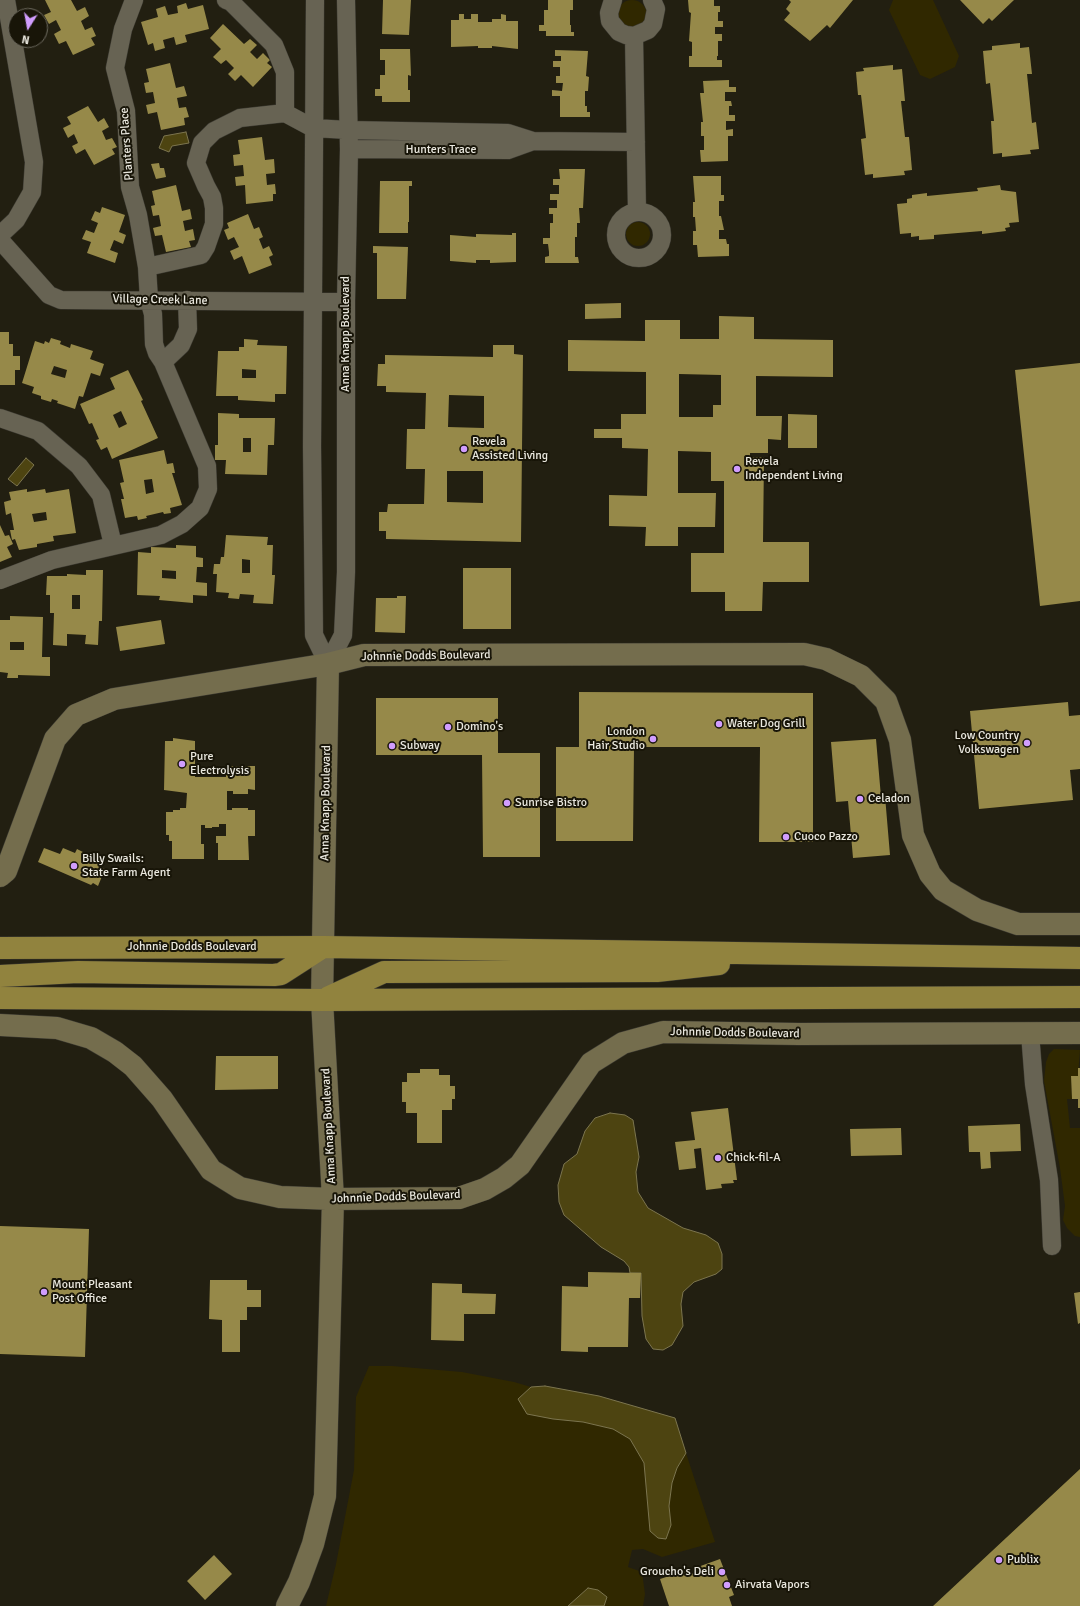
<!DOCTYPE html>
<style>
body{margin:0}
#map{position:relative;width:1080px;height:1606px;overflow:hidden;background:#221f11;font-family:Signika,sans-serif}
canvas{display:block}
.north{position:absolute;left:8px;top:8px;width:40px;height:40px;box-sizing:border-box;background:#181508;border:1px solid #6c695e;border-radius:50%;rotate:191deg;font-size:11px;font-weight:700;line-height:16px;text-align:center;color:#eae8df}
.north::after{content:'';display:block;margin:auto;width:14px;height:18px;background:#d19dfe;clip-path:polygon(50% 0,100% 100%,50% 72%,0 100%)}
</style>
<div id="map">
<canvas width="1080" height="1606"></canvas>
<div class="north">N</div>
</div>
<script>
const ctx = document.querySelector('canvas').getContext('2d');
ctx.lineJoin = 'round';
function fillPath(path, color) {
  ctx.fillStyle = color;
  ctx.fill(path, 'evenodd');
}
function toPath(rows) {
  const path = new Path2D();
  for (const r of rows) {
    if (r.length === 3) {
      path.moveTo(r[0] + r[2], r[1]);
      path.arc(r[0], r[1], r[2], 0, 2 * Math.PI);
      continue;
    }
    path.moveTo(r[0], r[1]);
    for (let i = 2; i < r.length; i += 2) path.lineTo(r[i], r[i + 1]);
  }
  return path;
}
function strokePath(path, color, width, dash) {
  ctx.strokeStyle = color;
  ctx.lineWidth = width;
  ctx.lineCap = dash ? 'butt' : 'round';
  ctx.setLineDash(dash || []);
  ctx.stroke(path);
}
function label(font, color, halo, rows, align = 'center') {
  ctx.font = font + ' Signika,sans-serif';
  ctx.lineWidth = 4;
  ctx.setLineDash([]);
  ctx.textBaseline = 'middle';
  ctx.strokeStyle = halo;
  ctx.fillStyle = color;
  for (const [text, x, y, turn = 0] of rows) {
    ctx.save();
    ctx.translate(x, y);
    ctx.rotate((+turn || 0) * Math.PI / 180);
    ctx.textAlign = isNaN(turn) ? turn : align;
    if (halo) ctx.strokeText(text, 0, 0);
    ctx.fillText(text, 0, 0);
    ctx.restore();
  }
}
fillPath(toPath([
 [893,0,933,0,959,56,955,67,930,79,920,75,889,10],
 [632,15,15],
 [638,234,12],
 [1054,1049,1080,1050,1078,1076,1071,1076,1072,1099,1067,1099,1070,1128,1080,1128,1080,1237,1075,1236,1067,1228,1063,1220,1065,1206,1060,1168,1044,1081,1046,1062,1049,1054],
 [369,1366,392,1366,462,1372,514,1382,531,1387,518,1399,553,1419,583,1422,613,1429,630,1439,644,1463,650,1531,671,1525,669,1506,672,1483,677,1468,686,1453,715,1542,662,1557,643,1549,632,1550,628,1567,642,1572,645,1594,643,1606,604,1606,588,1588,568,1606,326,1606,336,1564,354,1470,356,1397]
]), '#302800');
const water = toPath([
 [186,132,189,143,172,146,169,152,159,148,164,136,186,132],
 [26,458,34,465,17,486,8,479,26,458],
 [610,1113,625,1115,633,1120,639,1157,636,1172,638,1192,648,1208,683,1228,706,1235,718,1243,722,1254,722,1269,716,1274,694,1282,683,1292,681,1304,683,1326,672,1345,663,1350,653,1349,646,1339,642,1316,641,1273,630,1273,629,1267,624,1261,601,1247,564,1215,559,1202,558,1185,564,1164,577,1154,585,1131,595,1118,610,1113],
 [545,1386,599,1396,675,1418,686,1453,677,1468,672,1483,669,1506,671,1525,666,1539,658,1538,650,1531,644,1463,630,1439,613,1429,583,1422,553,1419,527,1414,518,1399,531,1387,545,1386],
 [588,1588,598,1590,607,1597,604,1606,568,1606,588,1588]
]);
fillPath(water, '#4d4411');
strokePath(water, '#7c754f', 1);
fillPath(toPath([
 [45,0,71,0,77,11,85,7,89,16,81,21,85,30,92,27,96,36,91,38,95,45,73,55,66,41,59,44,54,34,61,30,56,20,49,24,44,15,51,12],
 [383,0,411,0,409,35,382,34],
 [548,0,573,0,573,10,570,10,570,25,571,25,571,32,574,32,574,36,546,36,546,31,539,31,539,25,544,25,544,10,548,10],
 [688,0,714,0,714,6,720,6,720,12,718,12,718,21,723,21,723,27,715,27,715,34,722,34,722,41,718,41,718,56,717,56,717,60,722,60,722,67,689,67,689,56,692,56,692,42,689,41,691,13,689,12],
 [789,0,853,0,830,28,827,25,810,41,784,20,790,13,786,9,791,2],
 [960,0,1014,0,992,21,989,18,983,24],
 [186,3,188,9,203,5,209,29,185,35,187,42,176,45,174,37,163,40,165,48,155,51,153,43,148,45,141,22,158,17,156,9,165,6,168,15,178,13,177,6],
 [459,14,464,14,464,19,471,19,471,14,478,14,478,22,492,22,492,19,501,19,501,14,506,15,506,21,518,21,518,49,492,46,492,48,478,48,478,46,451,47,451,20,459,20],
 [223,24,244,44,250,39,257,45,250,52,257,59,263,53,270,60,267,63,272,67,253,87,241,75,235,81,228,74,234,68,226,60,221,64,213,57,221,49,210,38],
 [1020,43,1020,48,1029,47,1032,74,1027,74,1032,123,1036,122,1039,149,1030,150,1031,154,1002,157,1002,153,993,154,991,121,994,121,990,83,986,84,983,51,992,50,992,46],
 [380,49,410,49,411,76,408,75,408,90,410,90,410,102,382,102,382,96,375,96,375,89,380,89,380,75,385,75,385,60,380,60],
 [555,50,588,51,586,76,589,77,588,91,585,91,585,106,587,106,587,112,590,112,590,117,560,117,560,96,552,96,552,90,562,91,563,83,556,83,556,76,560,76,560,67,553,67,553,61,561,61,561,56,555,56],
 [170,63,176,88,184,86,187,96,177,98,179,108,186,107,189,117,184,118,185,125,161,130,157,112,148,114,146,105,155,103,153,92,146,93,144,83,149,82,146,69],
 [893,65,893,70,902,69,905,101,901,101,905,137,909,137,912,170,904,171,905,175,873,178,873,174,865,175,861,139,866,138,861,95,858,95,856,72,864,71,863,68],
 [729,80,729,87,736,87,736,92,725,92,725,101,731,101,732,106,729,106,729,115,735,115,735,121,726,121,726,130,733,129,733,136,728,136,728,161,701,162,700,150,704,150,704,136,701,136,701,122,703,122,700,93,704,93,703,81],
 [88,106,98,122,104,118,109,127,102,131,106,140,112,138,117,147,112,149,115,154,94,165,85,149,76,154,72,146,78,143,74,134,68,138,63,128,71,124,67,117],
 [262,137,265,160,274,159,275,173,266,174,267,185,275,184,276,194,273,194,273,201,246,204,245,185,236,186,235,177,244,176,243,165,234,166,233,155,240,154,238,140],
 [159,163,160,168,164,168,166,177,156,179,151,164],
 [559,169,585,169,583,208,579,208,580,223,577,223,577,237,575,237,575,257,578,257,579,263,545,263,545,257,549,256,549,252,548,244,543,244,543,238,550,238,550,223,553,223,553,214,549,214,549,208,557,208,557,200,550,200,550,194,559,194,559,185,553,185,553,179,560,179],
 [693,176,721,176,721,195,724,195,724,201,719,201,719,216,721,216,724,230,719,230,719,239,726,239,727,244,729,244,729,256,698,257,697,245,693,245,693,231,696,231,695,217,693,217,693,202,695,202],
 [380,181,412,181,412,186,409,186,409,222,408,222,408,233,379,233],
 [176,185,182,211,190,209,192,219,183,221,185,231,193,229,195,240,189,241,191,247,166,252,162,235,155,236,153,228,161,226,159,215,153,216,151,206,155,205,152,191],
 [1000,185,1001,190,1016,192,1019,222,1009,223,1010,227,1005,228,1006,231,982,234,982,231,934,235,934,239,919,240,919,236,911,237,911,233,900,234,897,204,907,203,907,199,912,198,912,195,927,193,927,196,978,191,977,188],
 [102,207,125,215,119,232,126,235,123,244,114,240,110,250,118,253,115,263,87,253,91,242,82,239,86,230,94,233,98,223,91,220,95,211,100,213],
 [248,214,254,229,259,227,263,237,259,239,263,249,269,246,273,255,269,257,272,265,249,274,242,256,234,260,230,251,239,247,234,237,228,240,224,230,229,228,227,223],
 [512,233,516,233,516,262,490,263,490,260,476,260,476,263,450,261,450,235,476,237,476,234,512,235],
 [373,246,408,247,406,299,377,299,377,253,373,253],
 [621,303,621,318,585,319,585,304],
 [719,316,754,317,754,339,833,340,833,377,756,376,756,416,782,416,781,440,768,439,768,453,750,453,750,457,764,457,763,542,809,542,809,582,763,582,762,611,725,611,725,592,691,592,691,553,724,553,724,481,711,481,711,452,678,451,678,493,716,493,715,527,678,527,678,546,645,546,646,527,609,526,609,495,647,496,648,449,622,448,622,438,594,438,594,429,621,429,621,414,646,414,646,372,568,371,568,340,645,341,645,320,680,320,680,339,719,339],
 [679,374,721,375,721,405,713,405,713,417,679,417],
 [0,332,9,332,9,344,13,344,13,356,20,356,20,370,15,370,15,385,0,385],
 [51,338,61,341,60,344,70,348,71,344,93,351,90,359,104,364,100,376,91,373,83,397,79,396,75,409,57,403,58,401,52,399,51,402,41,399,41,396,32,393,34,387,22,383,35,341,44,344,45,341,49,343],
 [54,366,67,370,65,378,51,374],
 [244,339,258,340,257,345,287,346,286,394,275,394,275,402,238,400,238,396,216,396,218,351,239,351,239,347,244,347],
 [242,369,256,370,256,378,242,378],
 [493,345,514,345,514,354,523,355,521,542,386,539,386,531,379,531,379,512,387,512,388,504,424,504,425,469,406,469,407,429,425,429,426,393,386,392,386,386,377,386,378,364,385,364,385,355,493,357],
 [449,395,484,396,484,428,448,427],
 [447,471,483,471,483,503,447,502],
 [1080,363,1080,601,1040,606,1015,370],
 [128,370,143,400,141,401,158,438,112,459,107,447,101,450,96,440,99,439,92,423,89,424,80,404,115,389,110,378],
 [121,411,127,424,119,428,113,415],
 [218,413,239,414,239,418,275,418,274,445,268,445,267,475,225,474,226,460,215,460,215,445,218,445],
 [243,438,251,438,251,452,243,452],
 [788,414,817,415,817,448,788,448],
 [164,450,167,464,173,463,175,473,172,473,182,505,170,508,171,513,164,514,163,512,146,516,147,518,138,520,137,516,125,518,121,499,124,499,120,483,124,482,119,460],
 [152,479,154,492,146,494,144,480],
 [27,489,27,492,45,489,46,493,69,489,76,533,53,536,54,541,37,544,37,547,19,550,15,539,12,540,10,530,14,530,11,513,6,515,4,502,11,500,9,492],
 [46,512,47,520,34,522,32,514],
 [0,525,5,536,9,535,13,544,7,547,12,557,0,562],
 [226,535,268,537,267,545,273,545,272,575,275,575,273,604,253,603,254,595,240,594,239,599,228,598,229,593,216,592,217,574,213,574,214,564,220,564,221,557,224,557],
 [242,559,250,560,250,573,242,573],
 [176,545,196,546,196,557,203,558,203,567,197,567,196,582,207,583,207,596,193,595,193,603,159,600,160,596,137,595,138,552,151,553,151,547,176,548],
 [162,570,176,571,176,579,162,578],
 [463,568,511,568,511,629,463,629],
 [86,570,103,570,102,621,99,621,98,645,85,644,86,635,67,634,67,646,53,645,54,613,50,613,50,595,46,595,47,576,67,576,67,574,86,575],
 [72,595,80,595,80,609,72,609],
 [397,596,406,596,405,633,375,632,376,598,397,598],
 [10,616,43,617,42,657,50,657,50,676,18,675,18,678,7,678,8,673,0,672,0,620,10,620],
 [10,642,24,642,24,650,10,650],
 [161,620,165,644,120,651,116,627],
 [579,692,813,693,813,842,759,842,760,747,634,747,633,841,556,841,556,747,579,747],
 [376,698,498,698,498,753,540,753,540,857,483,857,482,755,376,755],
 [1068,702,1069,716,1080,715,1080,769,1070,770,1073,800,979,809,970,711],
 [173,738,195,741,195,777,226,777,226,766,255,766,255,790,248,789,248,794,233,794,233,791,227,791,227,810,232,810,232,808,248,808,248,810,255,810,255,836,248,836,249,860,218,860,218,843,216,843,216,836,226,836,226,824,219,824,219,827,212,827,212,828,205,828,205,825,201,825,201,844,204,844,204,859,172,859,172,841,169,841,169,835,166,835,166,812,173,812,173,810,180,810,180,808,186,808,187,793,164,790,165,741,173,741],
 [876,739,881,797,885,796,890,855,853,858,848,801,836,802,831,742],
 [44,848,60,854,63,848,75,853,77,849,89,855,87,858,103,864,101,867,105,869,98,886,93,883,91,885,38,862],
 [216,1056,278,1056,278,1089,215,1090],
 [1078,1068,1080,1068,1080,1108,1078,1108,1078,1099,1072,1099,1071,1076,1078,1076],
 [420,1069,439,1069,439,1075,450,1075,450,1086,455,1086,455,1099,452,1099,452,1110,442,1110,442,1143,417,1143,417,1113,406,1113,406,1102,402,1102,402,1082,407,1082,407,1073,420,1073],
 [728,1108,737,1180,733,1180,734,1183,721,1184,722,1188,706,1190,701,1148,694,1149,696,1168,679,1170,675,1142,695,1140,691,1112],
 [1020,1124,1021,1151,990,1152,991,1168,981,1169,980,1152,969,1152,968,1126],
 [901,1128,902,1155,851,1156,850,1129],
 [0,1226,89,1229,85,1357,0,1354],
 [588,1272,641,1273,640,1298,629,1298,628,1347,588,1347,588,1352,561,1351,562,1286,588,1287],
 [210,1280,247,1280,247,1290,261,1290,261,1307,247,1307,247,1320,240,1320,240,1352,222,1352,222,1320,209,1319],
 [432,1283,462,1284,462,1293,496,1294,495,1314,464,1314,464,1341,431,1340],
 [1080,1292,1080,1323,1078,1324,1074,1293],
 [1080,1469,1080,1606,933,1606],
 [214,1555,232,1574,205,1600,187,1581],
 [720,1559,734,1595,729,1597,732,1606,669,1606,660,1579,685,1571,686,1576,696,1572,695,1568]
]), '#968949');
const street = toPath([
 [315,0,312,446,314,635,328,664],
 [613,0,609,13,610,21,619,32,626,35,634,36,648,30,653,24,656,9,652,0],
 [634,36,637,212],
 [285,113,313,128,348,130,508,133,533,141,636,142],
 [349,149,508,150,533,141],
 [639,235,23],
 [0,235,16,220,32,192,34,162,6,0],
 [0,240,49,295,61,300,346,302],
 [147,267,201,255,206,247,214,224,214,208,212,197,206,186,196,163,202,143,214,131,240,118,285,113,285,72,274,45,231,2,226,0],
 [163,362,181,345,188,329,187,300],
 [0,418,38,431,79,466,101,495,113,545],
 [0,580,52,560,161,535,182,524,200,508,208,489,207,466,163,362,157,353,154,344,153,314,149,300,147,267,138,215,130,187,126,111,115,68,123,29,134,0],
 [328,664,343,635,346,572,346,302,349,149,346,0],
 [1030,1033,1034,1084,1049,1180,1052,1246]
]);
const secondary = toPath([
 [0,876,6,871,55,739,76,715,114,699,328,664,364,655,804,654,826,659,861,676,886,701,900,740,913,835,930,874,943,890,977,910,1018,924,1080,924],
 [0,1025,57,1028,91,1038,115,1052,133,1066,162,1099,211,1170,240,1188,280,1197,333,1199,459,1198,485,1189,504,1178,520,1165,591,1063,623,1043,663,1032,799,1034,1080,1033],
 [287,1606,299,1582,313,1544,325,1496,333,1199,322,1000,328,664]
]);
const highway = toPath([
 [0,948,323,947,1080,958],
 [0,976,78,972,274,975,281,974,323,947],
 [329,997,384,972,657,971,719,964],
 [0,998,322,1000,1080,997]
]);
strokePath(street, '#3c3a32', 19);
strokePath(secondary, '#3c3a32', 23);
strokePath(highway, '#3c3a32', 23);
strokePath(street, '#676353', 18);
strokePath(secondary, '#746d4d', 22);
strokePath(highway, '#91833e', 22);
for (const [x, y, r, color] of [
 [464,449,4,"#d19dfe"],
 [737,469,4,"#d19dfe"],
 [719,724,4,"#d19dfe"],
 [448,727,4,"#d19dfe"],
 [653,739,4,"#d19dfe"],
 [1027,743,4,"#d19dfe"],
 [392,746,4,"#d19dfe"],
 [182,764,4,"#d19dfe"],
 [860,799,4,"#d19dfe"],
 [507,803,4,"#d19dfe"],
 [786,837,4,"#d19dfe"],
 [74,866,4,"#d19dfe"],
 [718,1158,4,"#d19dfe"],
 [44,1292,4,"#d19dfe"],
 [999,1560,4,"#d19dfe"],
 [722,1572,4,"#d19dfe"],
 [727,1585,4,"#d19dfe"]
]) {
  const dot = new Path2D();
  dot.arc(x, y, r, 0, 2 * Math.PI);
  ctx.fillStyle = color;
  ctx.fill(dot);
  strokePath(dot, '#181508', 1.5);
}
label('12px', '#eae8df', '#181508', [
 ["Planters Place",127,144,-94],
 ["Hunters Trace",441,150],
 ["Village Creek Lane",160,300,1],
 ["Anna Knapp Boulevard",346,334,-90],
 ["Johnnie Dodds Boulevard",426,656,-1],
 ["Anna Knapp Boulevard",326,803,-89],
 ["Johnnie Dodds Boulevard",192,947],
 ["Johnnie Dodds Boulevard",735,1033,1],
 ["Anna Knapp Boulevard",329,1126,-93],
 ["Johnnie Dodds Boulevard",396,1197,-2]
]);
label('12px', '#eae8df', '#181508', [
 ["Revela",472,442],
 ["Assisted Living",472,456],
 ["Revela",745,462],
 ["Independent Living",745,476],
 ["Water Dog Grill",727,724],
 ["Domino's",456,727],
 ["London",645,732,"right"],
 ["Hair Studio",645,746,"right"],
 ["Low Country",1019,736,"right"],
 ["Volkswagen",1019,750,"right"],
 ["Subway",400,746],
 ["Pure",190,757],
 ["Electrolysis",190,771],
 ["Celadon",868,799],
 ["Sunrise Bistro",515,803],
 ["Cuoco Pazzo",794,837],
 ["Billy Swails:",82,859],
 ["State Farm Agent",82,873],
 ["Chick-fil-A",726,1158],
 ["Mount Pleasant",52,1285],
 ["Post Office",52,1299],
 ["Publix",1007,1560],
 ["Groucho's Deli",714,1572,"right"],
 ["Airvata Vapors",735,1585]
], 'left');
</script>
